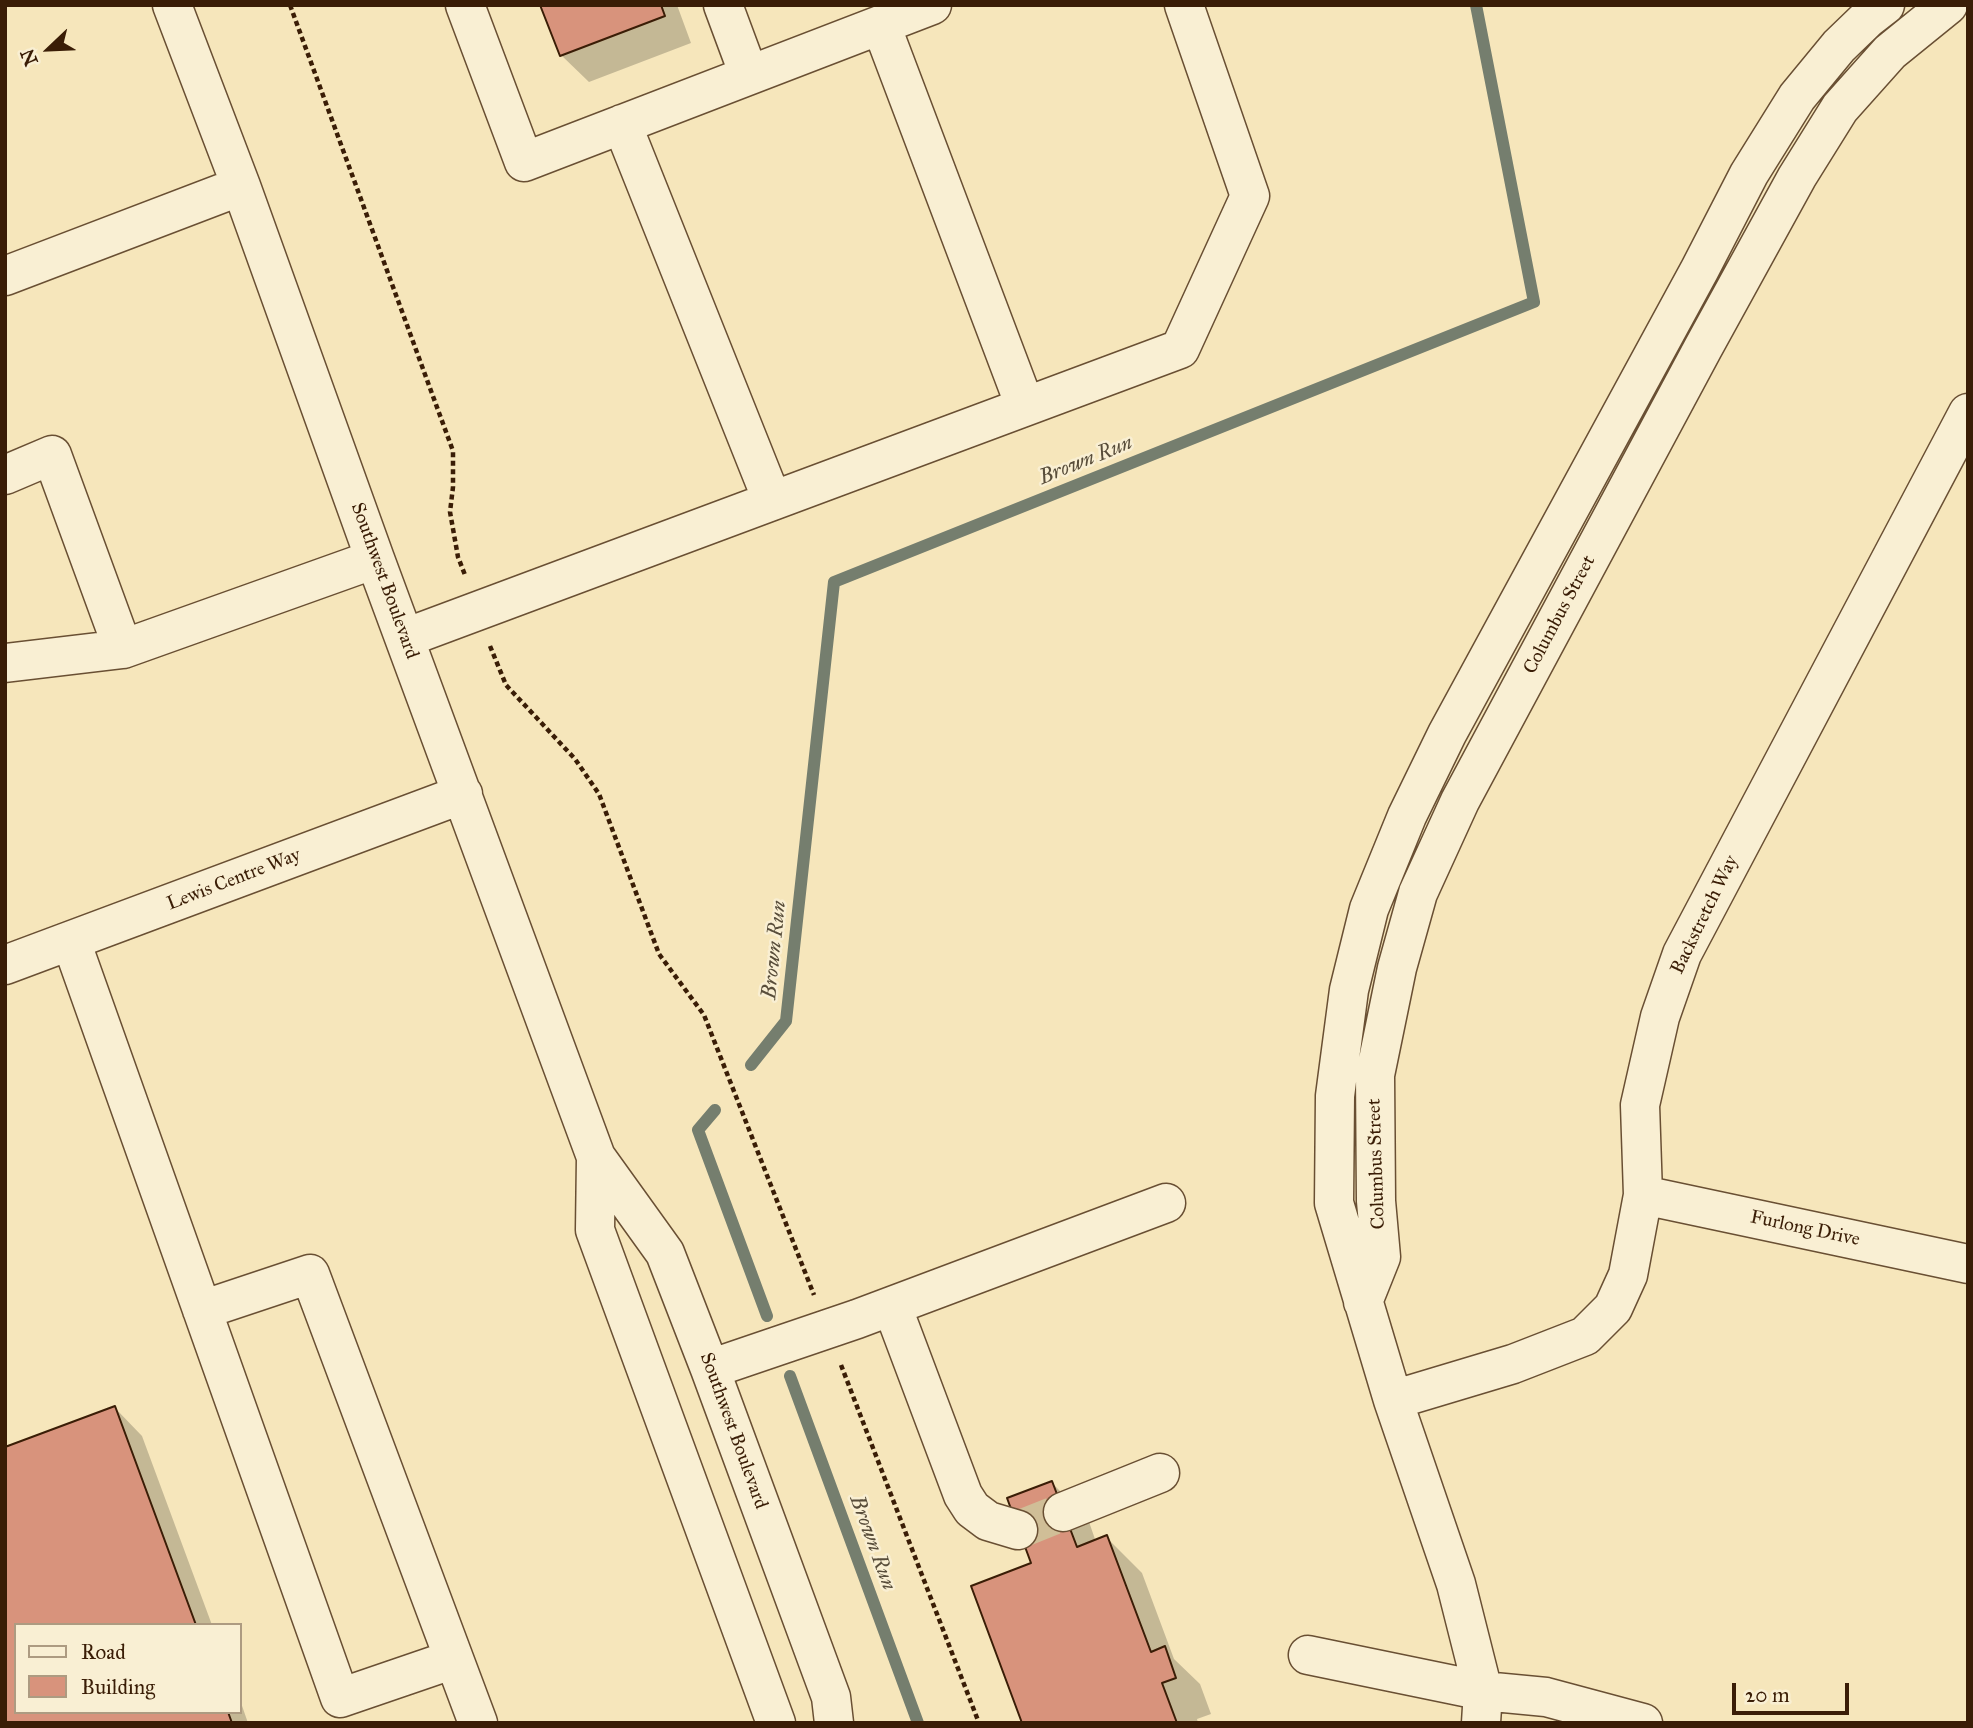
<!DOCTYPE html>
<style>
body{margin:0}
#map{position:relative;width:1973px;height:1728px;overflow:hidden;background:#f6e6bb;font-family:"IM FELL Great Primer",serif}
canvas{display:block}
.frame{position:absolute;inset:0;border:7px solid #3a1d06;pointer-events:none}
.legend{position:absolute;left:14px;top:1623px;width:228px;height:91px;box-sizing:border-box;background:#f9efd3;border:2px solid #ad9b81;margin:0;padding:9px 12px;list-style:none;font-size:21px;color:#3a1d06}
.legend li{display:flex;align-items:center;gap:14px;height:35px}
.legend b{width:35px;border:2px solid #ad9b81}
.north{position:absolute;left:14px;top:14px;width:70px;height:70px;-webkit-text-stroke:5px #f9efd3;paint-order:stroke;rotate:247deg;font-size:19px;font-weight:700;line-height:28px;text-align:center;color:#3a1d06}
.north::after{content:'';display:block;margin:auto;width:24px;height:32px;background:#3a1d06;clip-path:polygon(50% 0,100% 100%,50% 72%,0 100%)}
.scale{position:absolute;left:1732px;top:1683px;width:117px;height:32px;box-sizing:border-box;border:4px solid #3a1d06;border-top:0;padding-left:9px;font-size:21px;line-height:24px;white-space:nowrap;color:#3a1d06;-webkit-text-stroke:5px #f9efd3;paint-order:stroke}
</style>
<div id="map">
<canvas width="1973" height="1728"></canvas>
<div class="frame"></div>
<ul class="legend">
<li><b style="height:9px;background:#f9efd3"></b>Road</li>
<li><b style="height:19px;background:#d8937c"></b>Building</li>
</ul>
<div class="north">N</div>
<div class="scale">20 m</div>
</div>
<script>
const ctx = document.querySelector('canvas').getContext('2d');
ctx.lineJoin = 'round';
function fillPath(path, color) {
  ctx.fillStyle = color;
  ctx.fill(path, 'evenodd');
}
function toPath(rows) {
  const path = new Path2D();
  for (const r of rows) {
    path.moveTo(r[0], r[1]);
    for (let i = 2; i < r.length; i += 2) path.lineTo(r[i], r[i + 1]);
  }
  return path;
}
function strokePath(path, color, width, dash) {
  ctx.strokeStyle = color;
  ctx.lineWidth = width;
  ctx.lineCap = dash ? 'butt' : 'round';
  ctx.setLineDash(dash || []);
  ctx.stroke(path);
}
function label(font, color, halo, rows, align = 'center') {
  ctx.font = font + ' "IM FELL Great Primer",serif';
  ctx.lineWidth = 5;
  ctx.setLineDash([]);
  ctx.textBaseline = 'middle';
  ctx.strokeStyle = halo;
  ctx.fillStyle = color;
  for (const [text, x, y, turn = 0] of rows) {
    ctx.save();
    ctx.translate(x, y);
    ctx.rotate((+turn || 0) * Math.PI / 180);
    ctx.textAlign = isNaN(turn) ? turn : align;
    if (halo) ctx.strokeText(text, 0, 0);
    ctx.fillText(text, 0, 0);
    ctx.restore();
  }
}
fillPath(toPath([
 [542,5,677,5,691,43,589,82,561,55],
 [115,1408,142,1436,212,1625,16,1625,16,1712,240,1712,240,1700,248,1723,5,1723,5,1449],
 [1052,1483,1088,1519,1096,1542,1107,1538,1142,1573,1174,1659,1200,1684,1211,1714,1197,1719,1198,1723,1024,1723,1033,1564]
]), '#0003');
strokePath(toPath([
 [751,1065,786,1021,834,582,1534,302,1476,5],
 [715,1110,698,1130,767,1316],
 [790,1376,918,1723]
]), '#757e6e', 12);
const building = toPath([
 [540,5,661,5,665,16,560,56,540,5],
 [115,1406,196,1625,16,1625,16,1712,228,1712,232,1723,5,1723,5,1447,115,1406],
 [1052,1481,1077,1547,1107,1535,1151,1652,1165,1646,1176,1678,1162,1683,1177,1723,1022,1723,971,1586,1031,1563,1007,1498,1052,1481]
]);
fillPath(building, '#d8937c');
strokePath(building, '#3a1d06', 2);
strokePath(toPath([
 [1018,1530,1063,1512]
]), '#d0be97', 38, [38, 19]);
const minor = toPath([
 [172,5,241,186,375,559,596,1157,665,1253,710,1369,831,1697,834,1723],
 [465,5,524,162,932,5],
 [723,5,749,75],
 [881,25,1025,406],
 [622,124,772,500],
 [5,276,241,186],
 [5,475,52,455,123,649,375,559],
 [405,638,1180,349,1250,196,1184,5],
 [5,663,123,649],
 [71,941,340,1698,454,1659],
 [5,965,463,794],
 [596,1157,595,1230,776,1723],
 [1643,1195,1968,1264],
 [1363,1302,1381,1257,1376,1201,1375,1075,1397,968,1418,893,1460,801,1703,348,1797,177,1840,108,1890,52,1948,5],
 [892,1306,963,1495,972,1509,988,1521,1018,1530],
 [202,1310,310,1274,478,1723],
 [710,1369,857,1319,1166,1203],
 [1393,1400,1513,1364,1585,1336,1613,1308,1628,1275,1643,1195,1640,1105,1660,1017,1682,954,1968,413],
 [1063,1512,1160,1473],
 [1308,1655,1483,1691,1546,1697,1643,1723],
 [1481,1723,1483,1691,1456,1584,1393,1400,1334,1203,1335,1096,1349,990,1369,909,1407,816,1447,734,1700,269,1749,174,1797,97,1839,46,1867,19,1885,5]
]);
strokePath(minor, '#694f33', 41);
strokePath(toPath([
 [290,5,453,451,453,487,450,512,458,557,465,575],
 [490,646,506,685,575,759,599,794,659,954,704,1015,814,1295],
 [841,1365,979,1723]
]), '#3a1d06', 4.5, [5, 3.5]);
strokePath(minor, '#f9efd3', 38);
label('19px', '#3a1d06', '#f9efd3', [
 ["Southwest Boulevard",384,581,70],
 ["Columbus Street",1560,615,-62],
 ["Lewis Centre Way",234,880,-21],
 ["Backstretch Way",1705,915,-64],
 ["Columbus Street",1377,1164,-92],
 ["Furlong Drive",1805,1229,12],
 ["Southwest Boulevard",733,1431,70]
]);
label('italic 21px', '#584d3a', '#f9efd3', [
 ["Brown Run",1086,461,-22],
 ["Brown Run",775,950,-84],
 ["Brown Run",872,1543,70]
]);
</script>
